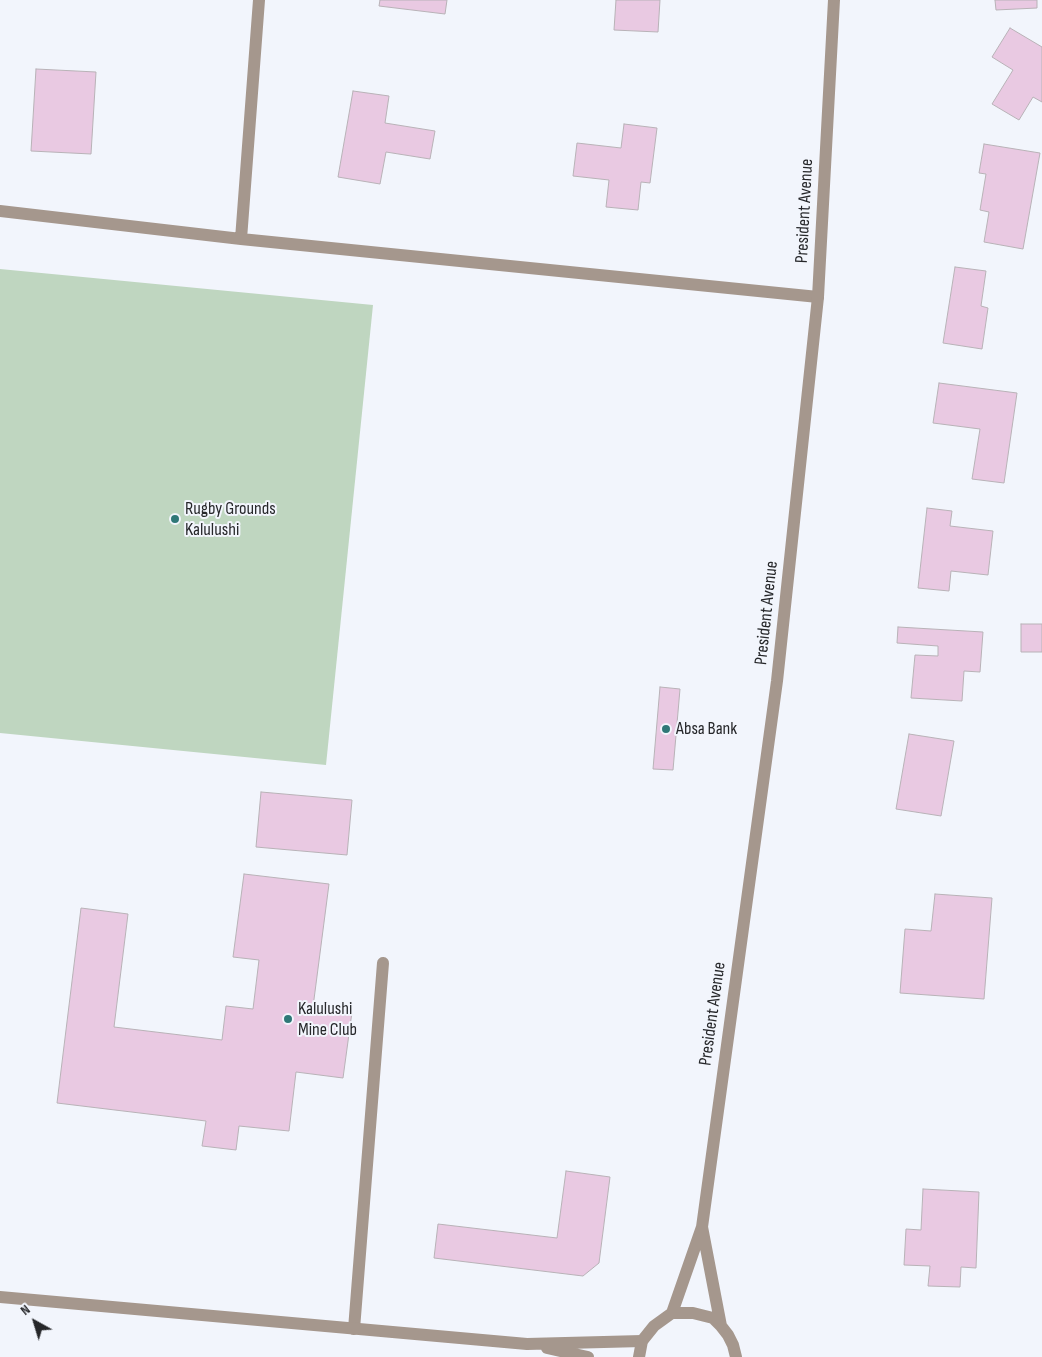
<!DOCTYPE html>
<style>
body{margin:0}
#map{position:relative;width:1042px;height:1357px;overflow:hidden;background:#f2f5fc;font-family:"Sofia Sans Condensed",sans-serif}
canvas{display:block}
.north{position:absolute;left:10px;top:1297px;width:50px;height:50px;-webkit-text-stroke:4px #f2f5fc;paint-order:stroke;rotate:321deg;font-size:14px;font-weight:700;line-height:20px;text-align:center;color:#26272a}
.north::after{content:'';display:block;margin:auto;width:18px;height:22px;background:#26272a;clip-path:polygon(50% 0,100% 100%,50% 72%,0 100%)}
</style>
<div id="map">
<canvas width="1042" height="1357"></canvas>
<div class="north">N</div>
</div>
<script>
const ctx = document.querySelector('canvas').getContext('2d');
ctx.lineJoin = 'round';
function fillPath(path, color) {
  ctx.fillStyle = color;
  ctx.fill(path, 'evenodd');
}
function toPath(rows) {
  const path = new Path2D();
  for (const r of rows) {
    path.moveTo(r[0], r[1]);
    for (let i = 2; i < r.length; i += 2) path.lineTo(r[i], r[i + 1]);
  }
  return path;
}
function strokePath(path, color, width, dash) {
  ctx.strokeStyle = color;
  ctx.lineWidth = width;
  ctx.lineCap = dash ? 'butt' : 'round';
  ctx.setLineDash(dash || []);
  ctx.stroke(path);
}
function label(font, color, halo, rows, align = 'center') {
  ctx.font = font + ' "Sofia Sans Condensed",sans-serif';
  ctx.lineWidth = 4;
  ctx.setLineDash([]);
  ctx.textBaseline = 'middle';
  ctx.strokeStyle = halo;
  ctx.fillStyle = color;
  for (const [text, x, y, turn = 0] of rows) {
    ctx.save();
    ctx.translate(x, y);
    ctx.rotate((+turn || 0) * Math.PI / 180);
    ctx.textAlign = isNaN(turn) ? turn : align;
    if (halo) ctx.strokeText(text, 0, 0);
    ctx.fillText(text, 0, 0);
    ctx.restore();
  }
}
fillPath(toPath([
 [0,269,373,305,326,765,0,733]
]), '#bfd6c0');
const building = toPath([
 [380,0,447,0,445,14,379,6,380,0],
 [616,0,660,0,658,32,614,30,616,0],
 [995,0,1037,0,1037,8,996,10,995,0],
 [1010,28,1042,47,1042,102,1033,97,1019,120,992,104,1013,70,992,57,1010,28],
 [36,69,96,72,91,154,31,151,36,69],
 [353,91,389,96,385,123,435,131,430,159,386,152,380,184,338,177,353,91],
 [624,124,657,128,650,183,641,182,638,210,606,207,609,180,573,176,577,143,621,148,624,124],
 [984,144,1040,153,1023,249,984,242,989,212,980,210,986,174,979,173,984,144],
 [955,267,986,271,981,306,988,308,982,349,943,343,955,267],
 [939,383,1017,393,1004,483,972,479,980,429,933,423,939,383],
 [927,508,952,511,950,526,993,531,988,575,951,571,949,591,918,588,927,508],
 [1021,624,1042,624,1042,652,1021,652,1021,624],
 [898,627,983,632,980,672,964,671,962,701,911,698,915,655,938,656,938,646,897,643,898,627],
 [660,687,680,689,673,770,653,769,660,687],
 [909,734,954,741,941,816,896,809,909,734],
 [261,792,352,800,347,855,256,847,261,792],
 [244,874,329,884,313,1007,352,1012,343,1078,296,1072,289,1131,239,1126,236,1150,202,1146,206,1121,57,1103,81,908,128,914,114,1027,222,1040,226,1006,253,1009,259,960,233,957,244,874],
 [935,894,992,898,984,999,900,993,905,929,931,931,935,894],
 [566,1171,610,1177,599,1263,583,1276,434,1258,438,1224,557,1238,566,1171],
 [923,1189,979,1192,976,1268,961,1267,960,1287,928,1286,930,1266,904,1265,906,1229,921,1230,923,1189]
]);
fillPath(building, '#e9c9e2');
strokePath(building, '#b8b2b7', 1);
strokePath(toPath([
 [354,1329,383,963]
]), '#a5978d', 12);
strokePath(toPath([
 [0,211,241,239,818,297],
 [241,239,259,0],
 [0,1297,527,1344,642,1341],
 [547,1348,588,1357]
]), '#a5978d', 12);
strokePath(toPath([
 [702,1227,721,1326],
 [672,1313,702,1227,777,681,818,297,834,0],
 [639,1357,642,1341,654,1326,672,1313,693,1313,713,1318,721,1326,728,1335,733,1345,736,1357]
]), '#a5978d', 12);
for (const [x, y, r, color] of [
 [175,519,5,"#2f7877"],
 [666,729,5,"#2f7877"],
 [288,1019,5,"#2f7877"]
]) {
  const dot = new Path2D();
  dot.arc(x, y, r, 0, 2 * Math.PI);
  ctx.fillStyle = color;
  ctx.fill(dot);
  strokePath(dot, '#f2f5fc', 2);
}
label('18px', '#26272a', '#f2f5fc', [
 ["President Avenue",805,211,-87],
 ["President Avenue",767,613,-84],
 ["President Avenue",713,1014,-82]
]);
label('18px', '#26272a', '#f2f5fc', [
 ["Rugby Grounds",185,509],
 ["Kalulushi",185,530],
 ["Absa Bank",676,729],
 ["Kalulushi",298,1009],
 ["Mine Club",298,1030]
], 'left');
</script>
